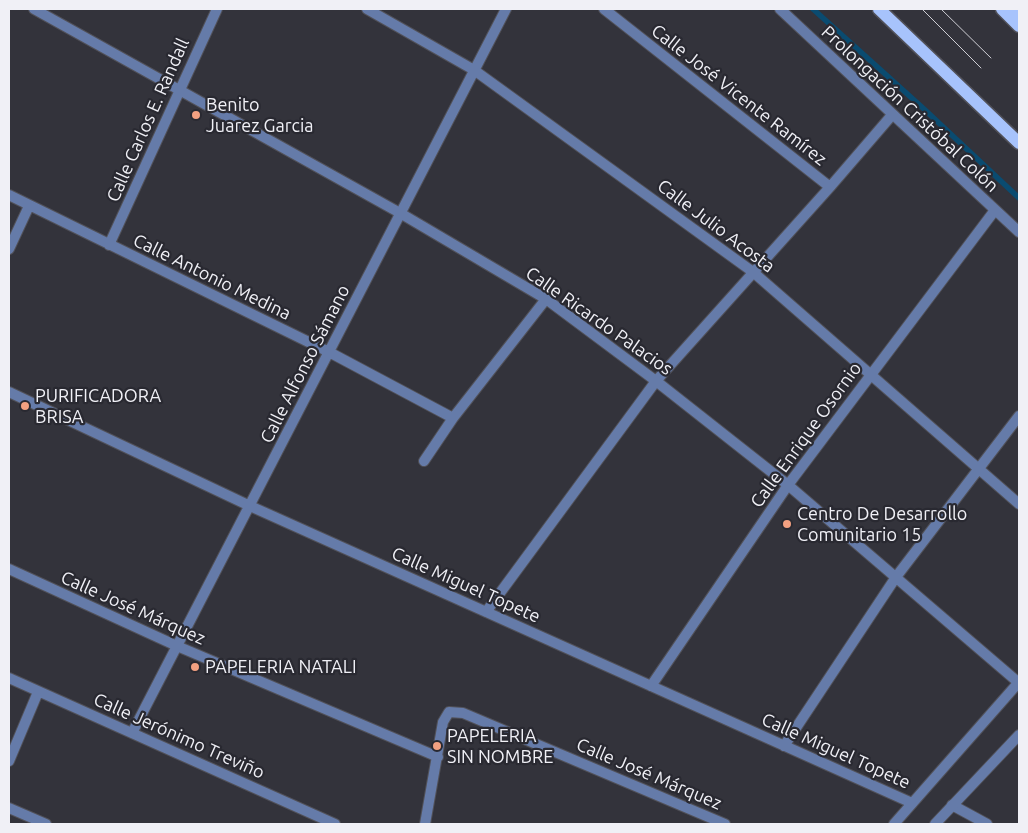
<!DOCTYPE html>
<meta charset="utf-8">
<style>
body{margin:0}
#map{position:relative;width:1028px;height:833px;overflow:hidden;background:#33333b;font-family:Ubuntu,sans-serif}
canvas{display:block}
.frame{position:absolute;inset:0;border:10px solid #f0f0f6;pointer-events:none}
</style>
<div id="map">
<canvas width="1028" height="833"></canvas>
<div class="frame"></div>
</div>
<script>
const ctx = document.querySelector('canvas').getContext('2d');
ctx.lineJoin = 'round';
function toPath(rows) {
  const path = new Path2D();
  for (const r of rows) {
    path.moveTo(r[0], r[1]);
    for (let i = 2; i < r.length; i += 2) path.lineTo(r[i], r[i + 1]);
  }
  return path;
}
function strokePath(path, color, width, dash) {
  ctx.strokeStyle = color;
  ctx.lineWidth = width;
  ctx.lineCap = dash ? 'butt' : 'round';
  ctx.setLineDash(dash || []);
  ctx.stroke(path);
}
function label(font, color, halo, rows, align = 'center') {
  ctx.font = font + ' Ubuntu,sans-serif';
  ctx.lineWidth = 4.5;
  ctx.setLineDash([]);
  ctx.textBaseline = 'middle';
  ctx.strokeStyle = halo;
  ctx.fillStyle = color;
  for (const [text, x, y, turn = 0] of rows) {
    ctx.save();
    ctx.translate(x, y);
    ctx.rotate((+turn || 0) * Math.PI / 180);
    ctx.textAlign = isNaN(turn) ? turn : align;
    if (halo) ctx.strokeText(text, 0, 0);
    ctx.fillText(text, 0, 0);
    ctx.restore();
  }
}
strokePath(toPath([
 [813,9,924,109,1019,198]
]), '#0a4b70', 5.5);
const minor = toPath([
 [34,9,400,213,546,299,656,381,788,485,1019,683],
 [367,9,474,70,753,272,1019,504],
 [604,9,830,187],
 [780,9,1019,232],
 [9,195,329,352,453,418],
 [109,245,217,9],
 [9,249,29,206],
 [9,392,250,506,912,803],
 [424,461,453,418,546,299],
 [9,569,177,646,438,757],
 [486,612,656,381,830,187,892,115],
 [9,678,335,824],
 [651,686,788,485,995,210],
 [132,733,506,9],
 [784,746,896,577,1019,416],
 [9,761,38,692],
 [952,805,987,824],
 [9,808,46,824],
 [425,824,443,722,449,712,463,713,725,824]
]);
const tertiary = toPath([
 [894,824,1019,682],
 [935,824,1019,735]
]);
const primary = toPath([
 [879,9,1019,143],
 [1002,9,1019,26],
 [1014,9,1019,13]
]);
strokePath(minor, '#515159', 12);
strokePath(tertiary, '#515159', 12);
strokePath(primary, '#515159', 15);
strokePath(minor, '#657ba9', 10);
strokePath(tertiary, '#657ba9', 10);
strokePath(primary, '#a7c3fc', 12);
strokePath(toPath([
 [922,9,981,68],
 [941,9,991,58]
]), '#ceced4', 1);
for (const [x, y, r, color] of [
 [196,115,5,"#f2a081"],
 [25,406,5,"#f2a081"],
 [787,524,5,"#f2a081"],
 [195,667,5,"#f2a081"],
 [437,746,5,"#f2a081"]
]) {
  const dot = new Path2D();
  dot.arc(x, y, r, 0, 2 * Math.PI);
  ctx.fillStyle = color;
  ctx.fill(dot);
  strokePath(dot, '#292931', 2);
}
label('18px', '#f0f0f6', '#292931', [
 ["Calle José Vicente Ramírez",739,95,38],
 ["Prolongación Cristóbal Colón",910,109,43],
 ["Calle Carlos E. Randall",148,120,-66],
 ["Calle Julio Acosta",716,226,37],
 ["Calle Antonio Medina",212,277,26],
 ["Calle Ricardo Palacios",599,321,35],
 ["Calle Alfonso Sámano",305,364,-63],
 ["Calle Enrique Osornio",806,435,-54],
 ["Calle Miguel Topete",466,585,24],
 ["Calle José Márquez",133,608,24],
 ["Calle Jerónimo Treviño",179,736,24],
 ["Calle Miguel Topete",836,751,24],
 ["Calle José Márquez",649,774,23]
]);
label('18px', '#f0f0f6', '#292931', [
 ["Benito",206,105],
 ["Juarez Garcia",206,126],
 ["PURIFICADORA",35,396],
 ["BRISA",35,417],
 ["Centro De Desarrollo",797,514],
 ["Comunitario 15",797,535],
 ["PAPELERIA NATALI",205,667],
 ["PAPELERIA",447,736],
 ["SIN NOMBRE",447,757]
], 'left');
</script>
